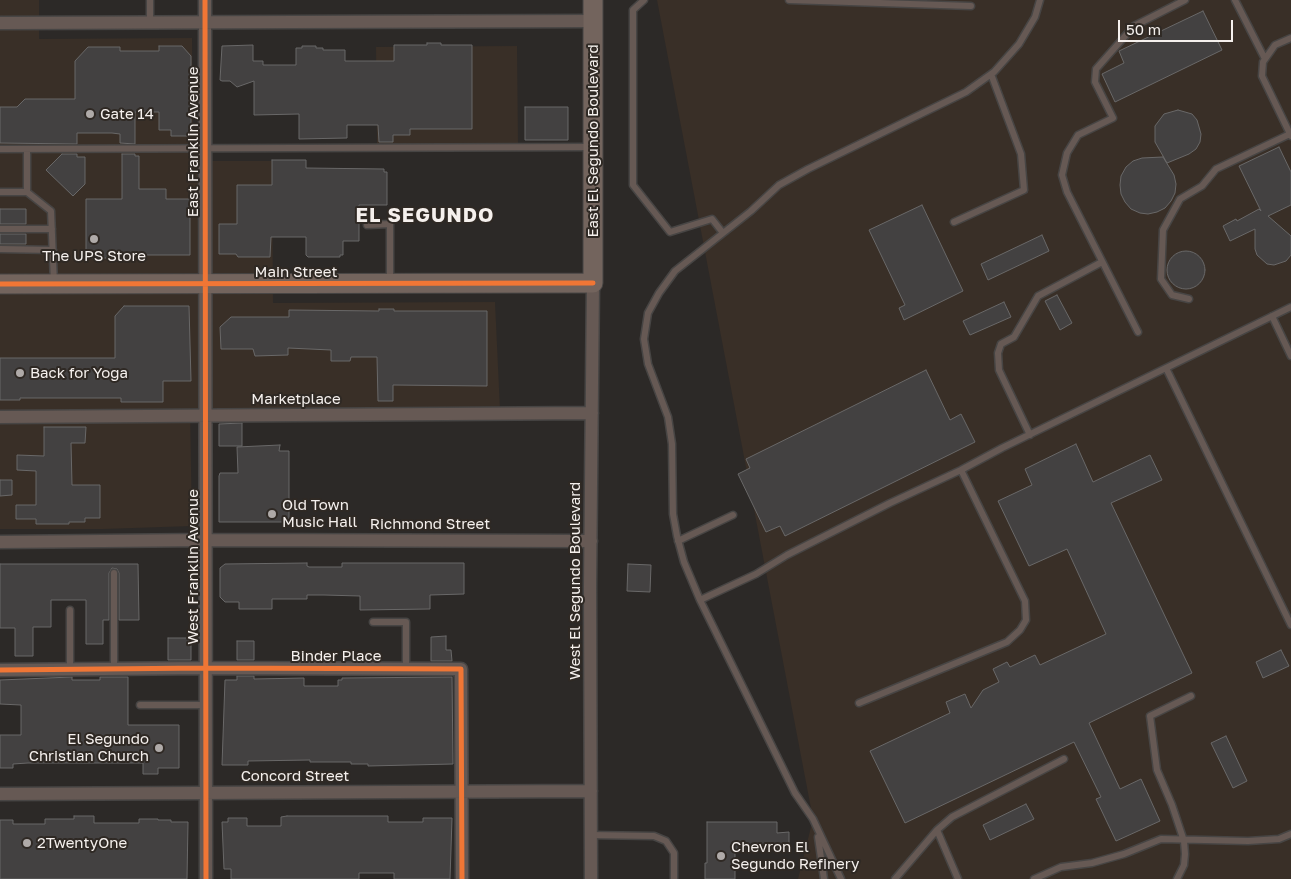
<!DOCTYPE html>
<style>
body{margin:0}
#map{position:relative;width:1291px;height:879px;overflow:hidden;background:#2c2927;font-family:"Golos Text",sans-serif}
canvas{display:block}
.scale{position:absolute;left:1118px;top:20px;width:115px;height:22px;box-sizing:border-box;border:2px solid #f5f0ed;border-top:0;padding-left:6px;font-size:15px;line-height:18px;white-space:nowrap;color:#f5f0ed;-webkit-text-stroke:4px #2f2924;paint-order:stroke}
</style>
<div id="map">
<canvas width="1291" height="879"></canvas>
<div class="scale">50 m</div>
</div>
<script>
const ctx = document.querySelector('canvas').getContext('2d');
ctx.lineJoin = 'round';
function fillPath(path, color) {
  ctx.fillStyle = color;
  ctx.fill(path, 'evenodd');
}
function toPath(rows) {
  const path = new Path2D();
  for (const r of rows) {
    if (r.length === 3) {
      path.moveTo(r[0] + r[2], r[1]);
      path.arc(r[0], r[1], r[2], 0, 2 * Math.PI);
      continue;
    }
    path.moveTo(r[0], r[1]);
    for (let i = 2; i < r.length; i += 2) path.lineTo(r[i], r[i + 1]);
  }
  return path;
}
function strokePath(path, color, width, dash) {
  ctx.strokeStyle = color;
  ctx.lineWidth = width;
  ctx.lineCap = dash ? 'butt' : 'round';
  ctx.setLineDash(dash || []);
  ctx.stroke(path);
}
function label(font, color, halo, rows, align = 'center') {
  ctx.font = font + ' "Golos Text",sans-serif';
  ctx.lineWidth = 4;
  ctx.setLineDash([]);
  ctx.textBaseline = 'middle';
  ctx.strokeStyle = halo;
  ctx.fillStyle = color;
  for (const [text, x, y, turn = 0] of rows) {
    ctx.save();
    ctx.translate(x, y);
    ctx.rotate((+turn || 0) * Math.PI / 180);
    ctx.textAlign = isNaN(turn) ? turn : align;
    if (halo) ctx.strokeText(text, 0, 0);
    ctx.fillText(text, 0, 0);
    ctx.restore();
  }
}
fillPath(toPath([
 [0,0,39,0,39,39,192,38,193,161,272,161,273,303,495,302,500,410,190,408,192,526,103,529,0,529],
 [657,0,1291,0,1291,879,798,879,813,819],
 [517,46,518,144,377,145,376,47]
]), '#392f27');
const building = toPath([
 [1203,11,1222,50,1115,102,1102,74,1124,63,1119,51,1203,11],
 [427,43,441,43,441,45,472,45,472,129,410,129,410,135,393,135,393,142,379,142,378,125,347,125,347,138,299,139,299,114,254,115,254,81,237,87,230,81,222,81,220,80,222,46,253,45,253,61,263,61,263,65,296,65,296,48,302,48,302,46,316,46,316,48,323,48,323,50,345,50,345,61,394,61,394,45,427,45,427,43],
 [159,46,182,46,191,56,191,136,171,136,171,130,159,130,159,112,135,112,135,144,120,143,120,134,112,133,77,133,77,144,0,143,0,107,17,107,25,99,75,99,75,61,88,47,120,47,120,51,159,51,159,46],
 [525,107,568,107,568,140,525,140,525,107],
 [1178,110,1192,114,1197,120,1201,134,1200,142,1196,149,1189,154,1167,163,1155,142,1155,126,1164,114,1178,110],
 [1279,147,1291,172,1291,205,1268,216,1291,236,1291,255,1286,261,1274,265,1267,264,1257,255,1255,249,1255,229,1230,241,1223,226,1236,219,1237,221,1259,209,1261,211,1239,166,1279,147],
 [62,154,77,154,77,157,85,157,85,184,73,196,46,170,62,154],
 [122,154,135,154,135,156,139,156,139,189,166,189,166,199,190,199,190,255,120,255,120,258,86,258,86,199,122,199,122,154],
 [1163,157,1174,175,1176,184,1175,193,1171,201,1165,208,1157,212,1148,214,1140,213,1131,209,1125,202,1121,194,1120,185,1121,176,1126,167,1133,161,1142,158,1163,157],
 [272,160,306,160,306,168,384,169,384,172,387,172,387,205,359,205,359,241,343,241,343,255,340,255,340,257,308,257,306,255,306,237,271,237,270,257,238,257,236,254,219,254,219,224,237,224,237,185,272,185,272,160],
 [922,205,963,291,904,320,899,308,905,305,869,230,922,205],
 [0,209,26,209,26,224,0,224,0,209],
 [0,234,26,234,26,244,0,244,0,234],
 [1042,235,1049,251,988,280,981,264,1042,235],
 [1186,270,19],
 [1057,295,1072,323,1060,330,1045,301,1057,295],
 [1004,302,1011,317,970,335,963,321,1004,302],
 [124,306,189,306,191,381,163,381,163,402,121,402,121,398,20,398,20,400,0,400,0,358,115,358,115,316,124,306],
 [379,309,394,309,394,311,487,311,487,386,393,385,393,401,378,401,377,357,351,357,350,361,331,361,331,350,288,348,288,355,255,356,253,349,221,349,220,327,231,317,289,317,289,310,379,311,379,309],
 [926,370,950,420,961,414,975,442,785,536,780,526,766,532,738,474,750,468,746,459,926,370],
 [242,423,242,446,219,446,219,424,242,423],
 [44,427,86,427,85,443,71,443,72,485,100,485,100,518,85,518,85,522,69,522,69,524,36,524,36,519,16,519,16,505,36,505,36,471,17,470,17,455,44,456,44,427],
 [1076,444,1093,482,1150,455,1162,480,1111,503,1192,673,1089,723,1120,789,1141,779,1160,821,1116,841,1096,799,1101,797,1074,742,905,823,870,751,950,713,946,702,965,694,971,708,983,690,999,682,993,669,1007,662,1010,667,1035,655,1040,665,1106,634,1067,549,1029,566,998,501,1032,485,1025,469,1076,444],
 [280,445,279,451,289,451,289,522,219,522,219,476,220,473,238,473,237,447,280,445],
 [0,480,12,480,12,495,0,496,0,480],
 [307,563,307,566,309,567,342,567,342,563,464,563,464,594,430,595,430,609,360,610,360,596,324,595,307,595,307,599,272,599,272,609,239,609,239,602,225,602,220,597,220,568,225,564,307,563],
 [0,564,138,564,139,620,119,620,119,573,117,569,112,568,109,573,109,620,103,620,103,644,86,644,86,600,51,600,51,627,33,627,33,656,15,656,15,628,0,628,0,564],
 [628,564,651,565,650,592,627,591,628,564],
 [446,636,446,650,451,650,452,661,431,661,431,637,446,636],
 [168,638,189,638,189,644,191,644,191,660,168,660,168,638],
 [237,641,254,641,254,660,237,660,237,641],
 [1281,650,1289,666,1263,678,1256,662,1281,650],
 [237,676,254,676,254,679,304,678,304,686,338,686,338,680,342,680,342,678,452,677,453,764,368,766,368,764,351,764,351,762,310,762,310,760,248,761,248,765,222,765,225,680,237,680,237,676],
 [72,677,72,680,100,680,100,677,128,677,128,725,179,725,179,768,158,768,158,774,143,774,143,763,28,763,13,764,13,768,0,768,0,735,21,735,21,705,0,704,0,680,72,677],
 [1226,736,1247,781,1233,788,1211,743,1226,736],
 [1026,804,1034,819,990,840,983,825,1026,804],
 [74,816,94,816,94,823,139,823,139,819,158,819,158,820,171,820,171,822,188,822,187,879,0,879,0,820,13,820,13,824,45,824,45,819,74,819,74,816],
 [287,816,388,816,388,822,423,822,423,818,452,818,450,879,394,879,394,873,359,873,359,879,231,879,231,869,224,869,222,822,228,822,228,818,247,818,247,826,281,826,281,817,287,816],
 [707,822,777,822,777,833,789,832,789,849,735,849,735,879,705,879,705,863,707,863,707,822]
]);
fillPath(building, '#434141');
strokePath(building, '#696868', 1);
const service = toPath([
 [150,0,150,23],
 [644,0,633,10,633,185,670,232,712,219,723,233],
 [789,0,971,6],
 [1235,0,1265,59],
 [1291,38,1275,45,1263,62,1262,76,1291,136],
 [0,149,592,147],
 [27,149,27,192,51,211,54,283],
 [0,192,27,192],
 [954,222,1024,190,1021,154,991,74],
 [367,225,390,224,390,282],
 [0,229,52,229],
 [0,249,53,250],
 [1189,299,1172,295,1161,279,1163,230,1180,199,1202,186,1216,169,1290,134],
 [1272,316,1291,356],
 [1138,332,1067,192,1062,175,1067,153,1078,135,1113,118,1095,82,1096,69,1134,26,1185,0],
 [1166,368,1291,625],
 [1030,435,999,370,998,353,1001,344,1014,337,1038,296,1102,262],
 [678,541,733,515],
 [700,600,756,574,787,555,890,503,961,470,1002,448,1291,307],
 [70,610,70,669],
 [373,622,406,622,406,668],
 [114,669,114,573],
 [859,703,1007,642,1020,630,1026,620,1025,601,961,470],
 [140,705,205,705],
 [937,830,958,879],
 [590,835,654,836,666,841,674,853,674,879],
 [818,837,824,879],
 [841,879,813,819,795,793,700,600,684,562,677,536,673,514,672,444,668,417,648,364,644,339,648,313,659,293,675,271,751,211,779,185,808,169,966,92,994,72,1019,44,1035,17,1040,0],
 [895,879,937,830,952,817,1064,759],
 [1034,879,1061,867,1092,863,1124,854,1161,839,1248,841,1279,839,1291,834],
 [1177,879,1184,865,1185,854,1184,841,1172,805,1157,770,1150,716,1191,696]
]);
const minor = toPath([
 [205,0,206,879],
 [0,23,593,21],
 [0,417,592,413],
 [0,542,205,540,591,541],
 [0,670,205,668,461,669,462,879],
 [0,794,591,791],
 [591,879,590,586,593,283]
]);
const secondary = toPath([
 [0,284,593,283,593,0]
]);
strokePath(service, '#474544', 9);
strokePath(minor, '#474544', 15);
strokePath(secondary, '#474544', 21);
strokePath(service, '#665954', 6);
strokePath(minor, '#665954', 12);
strokePath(secondary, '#73645d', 19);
strokePath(toPath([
 [205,0,206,879],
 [0,284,593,283],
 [0,670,205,668,461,669,462,879]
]), '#f07635', 5);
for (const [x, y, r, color] of [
 [90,114,5,"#afaaa8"],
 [94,239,5,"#afaaa8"],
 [20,373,5,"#afaaa8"],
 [272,514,5,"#afaaa8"],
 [159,748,5,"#afaaa8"],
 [27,843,5,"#afaaa8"],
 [721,856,5,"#afaaa8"]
]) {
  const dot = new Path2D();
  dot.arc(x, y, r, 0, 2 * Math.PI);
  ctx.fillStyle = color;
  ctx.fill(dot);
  strokePath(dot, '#2f2924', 2);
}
label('15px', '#f5f0ed', '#2f2924', [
 ["Gate 14",100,114],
 ["The UPS Store",94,256,"center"],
 ["Back for Yoga",30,373],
 ["Old Town",282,505],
 ["Music Hall",282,522],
 ["El Segundo",149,739,"right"],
 ["Christian Church",149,756,"right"],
 ["2TwentyOne",37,843],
 ["Chevron El",731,847],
 ["Segundo Refinery",731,864]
], 'left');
label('15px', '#f5f0ed', '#2f2924', [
 ["East El Segundo Boulevard",593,141,-90],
 ["East Franklin Avenue",193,142,-90],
 ["Main Street",296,272],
 ["Marketplace",296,399],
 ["Richmond Street",430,524],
 ["West Franklin Avenue",193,567,-90],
 ["West El Segundo Boulevard",575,581,-90],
 ["Binder Place",336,656],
 ["Concord Street",295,776]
]);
ctx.letterSpacing = '1px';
label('bold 20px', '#f5f0ed', '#2f2924', [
 ["EL SEGUNDO",425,216]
]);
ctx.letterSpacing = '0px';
</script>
